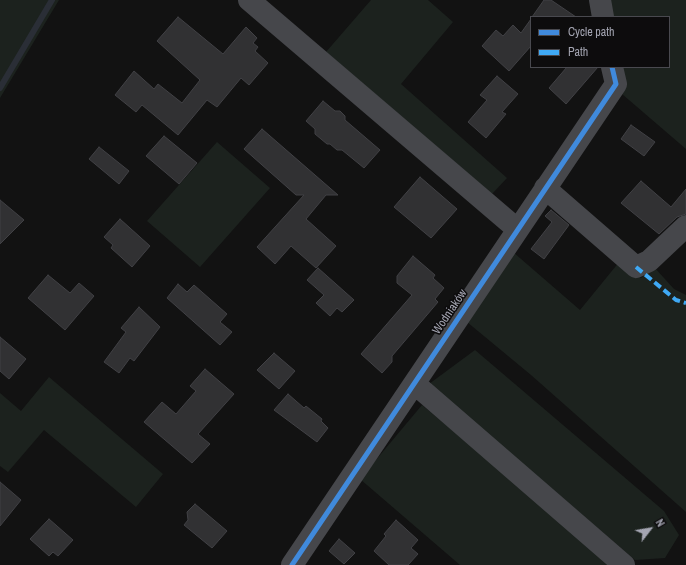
<!DOCTYPE html>
<meta charset="utf-8">
<style>
body{margin:0}
#map{position:relative;width:686px;height:565px;overflow:hidden;background:#121212;font-family:"Archivo Narrow",sans-serif}
canvas{display:block}
.legend{position:absolute;left:530px;top:16px;width:140px;height:52px;box-sizing:border-box;background:#0d0c0d;border:1px solid #49494f;margin:0;padding:5px 7px;list-style:none;font-size:12px;color:#a4a5b2}
.legend li{display:flex;align-items:center;gap:8px;height:20px}
.legend b{width:20px;border:1px solid #49494f}
.north{position:absolute;left:630px;top:509px;width:40px;height:40px;-webkit-text-stroke:3px #0d0c0d;paint-order:stroke;rotate:59deg;font-size:11px;font-weight:700;line-height:16px;text-align:center;color:#a4a5b2}
.north::after{content:'';display:block;margin:auto;width:14px;height:18px;background:#a4a5b2;clip-path:polygon(50% 0,100% 100%,50% 72%,0 100%)}
</style>
<div id="map">
<canvas width="686" height="565"></canvas>
<ul class="legend">
<li><b style="height:5px;background:#408adc"></b>Cycle path</li>
<li><b style="height:5px;background:#3fa9f5"></b>Path</li>
</ul>
<div class="north">N</div>
</div>
<script>
const ctx = document.querySelector('canvas').getContext('2d');
ctx.lineJoin = 'round';
function fillPath(path, color) {
  ctx.fillStyle = color;
  ctx.fill(path, 'evenodd');
}
function toPath(rows) {
  const path = new Path2D();
  for (const r of rows) {
    path.moveTo(r[0], r[1]);
    for (let i = 2; i < r.length; i += 2) path.lineTo(r[i], r[i + 1]);
  }
  return path;
}
function strokePath(path, color, width, dash) {
  ctx.strokeStyle = color;
  ctx.lineWidth = width;
  ctx.lineCap = dash ? 'butt' : 'round';
  ctx.setLineDash(dash || []);
  ctx.stroke(path);
}
function label(font, color, halo, rows, align = 'center') {
  ctx.font = font + ' "Archivo Narrow",sans-serif';
  ctx.lineWidth = 3;
  ctx.setLineDash([]);
  ctx.textBaseline = 'middle';
  ctx.strokeStyle = halo;
  ctx.fillStyle = color;
  for (const [text, x, y, turn = 0] of rows) {
    ctx.save();
    ctx.translate(x, y);
    ctx.rotate((+turn || 0) * Math.PI / 180);
    ctx.textAlign = isNaN(turn) ? turn : align;
    if (halo) ctx.strokeText(text, 0, 0);
    ctx.fillText(text, 0, 0);
    ctx.restore();
  }
}
fillPath(toPath([
 [0,0,59,0,0,98],
 [371,0,428,0,453,22,401,84,507,178,492,194,326,52],
 [608,0,686,0,686,149,622,94,621,67,669,67,669,17,611,17],
 [217,142,270,188,200,267,147,221],
 [513,252,580,310,620,261,641,278,654,267,674,289,686,295,686,512,531,375,467,322],
 [475,350,664,511,679,535,665,558,635,560,429,384],
 [49,377,163,474,136,507,44,430,8,472,0,466,0,393,21,411],
 [422,405,597,550,614,565,460,565,360,479]
]), '#1c221e');
strokePath(toPath([
 [0,88,52,0]
]), '#2a2e36', 6);
const building = toPath([
 [544,0,551,0,576,17,532,17,544,0],
 [178,17,223,54,246,27,257,38,253,43,258,47,255,51,268,63,249,85,241,78,217,107,207,100,178,135,142,105,136,112,115,95,134,71,154,89,158,84,182,103,200,80,157,41,178,17],
 [531,19,531,46,509,71,482,46,496,30,503,36,513,25,521,33,531,19],
 [567,67,598,67,566,104,549,88,567,67],
 [497,76,518,94,502,112,506,114,486,138,468,122,487,100,480,95,497,76],
 [323,101,335,111,340,111,345,116,345,120,380,150,364,168,342,150,337,150,330,144,327,144,315,134,315,129,306,121,323,101],
 [631,125,655,142,644,156,621,139,631,125],
 [262,129,338,195,326,195,306,219,336,246,316,268,291,246,275,264,257,247,304,195,296,195,244,149,262,129],
 [164,136,197,163,179,184,146,156,164,136],
 [99,147,129,171,119,184,89,159,99,147],
 [420,177,457,209,431,238,394,207,420,177],
 [641,181,671,207,686,189,686,214,677,217,659,234,621,203,641,181],
 [0,200,24,220,0,244,0,200],
 [551,210,569,225,544,259,531,249,552,222,545,216,551,210],
 [120,219,150,246,132,267,111,248,113,245,104,237,120,219],
 [413,256,435,275,433,278,444,288,435,299,438,302,392,356,392,362,382,373,361,354,412,295,397,283,397,276,413,256],
 [318,268,354,300,342,312,337,308,330,316,316,303,324,295,307,280,318,268],
 [48,275,70,293,79,283,94,296,65,330,28,298,48,275],
 [178,284,187,292,194,285,227,314,220,322,232,332,220,345,167,298,178,284],
 [139,307,160,327,134,361,130,358,119,373,104,362,126,332,121,328,139,307],
 [0,337,26,359,9,379,0,371,0,337],
 [274,353,295,371,279,389,257,370,274,353],
 [205,369,234,394,198,434,210,444,192,463,144,422,162,402,176,414,196,391,190,386,205,369],
 [288,394,304,408,306,406,322,419,321,421,328,428,317,442,274,410,288,394],
 [0,482,21,500,0,526,0,482],
 [195,504,227,531,212,548,184,525,188,520,187,512,195,504],
 [49,519,73,540,58,556,53,552,49,556,30,539,49,519],
 [396,520,418,540,411,548,418,554,408,565,389,565,374,551,386,536,384,534,396,520],
 [339,539,355,553,344,564,329,551,339,539]
]);
fillPath(building, '#313133');
strokePath(building, '#414145', 1);
strokePath(toPath([
 [249,0,517,229],
 [600,0,603,17],
 [545,188,636,267,649,261,686,226],
 [415,384,624,565],
 [292,565,616,84,612,67]
]), '#46474b', 22);
strokePath(toPath([
 [636,267,676,300,686,303]
]), '#3fa9f5', 4, [8, 4]);
strokePath(toPath([
 [292,565,616,84,612,67]
]), '#408adc', 5);
label('12px', '#a4a5b2', '#0d0c0d', [
 ["Wodniaków",450,312,-56]
]);
</script>
